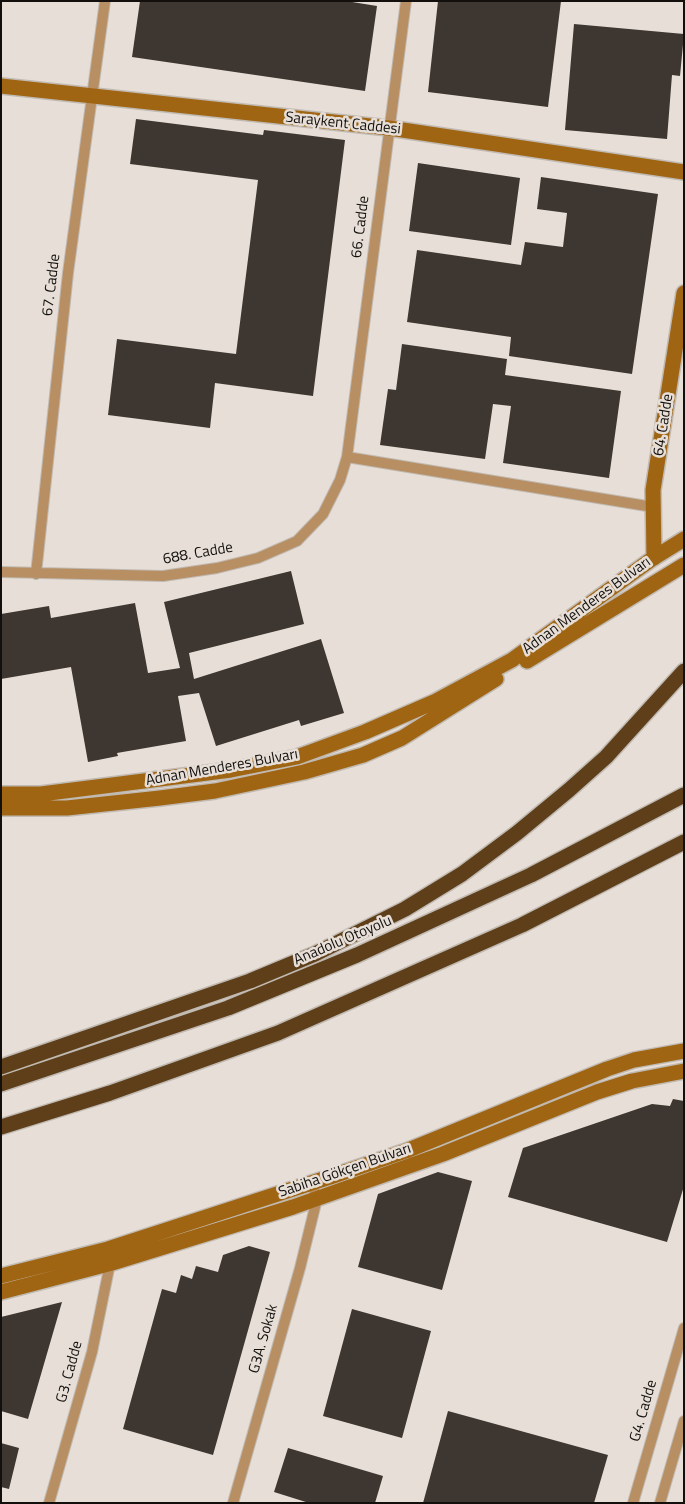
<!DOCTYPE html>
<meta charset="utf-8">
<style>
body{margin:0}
#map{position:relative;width:685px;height:1504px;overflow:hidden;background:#e7dfd7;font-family:"Titillium Web",sans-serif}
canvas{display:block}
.frame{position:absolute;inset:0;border:2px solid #120f0c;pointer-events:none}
</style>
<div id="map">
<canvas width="685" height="1504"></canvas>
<div class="frame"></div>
</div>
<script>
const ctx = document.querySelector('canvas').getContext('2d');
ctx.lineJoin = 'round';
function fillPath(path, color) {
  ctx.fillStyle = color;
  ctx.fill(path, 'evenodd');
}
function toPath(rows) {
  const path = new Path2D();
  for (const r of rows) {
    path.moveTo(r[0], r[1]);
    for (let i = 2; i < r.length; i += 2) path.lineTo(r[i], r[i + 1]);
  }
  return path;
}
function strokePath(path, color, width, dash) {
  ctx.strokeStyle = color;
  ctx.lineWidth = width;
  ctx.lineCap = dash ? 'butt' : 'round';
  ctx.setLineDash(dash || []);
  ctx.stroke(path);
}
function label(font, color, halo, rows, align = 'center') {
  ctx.font = font + ' "Titillium Web",sans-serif';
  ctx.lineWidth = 5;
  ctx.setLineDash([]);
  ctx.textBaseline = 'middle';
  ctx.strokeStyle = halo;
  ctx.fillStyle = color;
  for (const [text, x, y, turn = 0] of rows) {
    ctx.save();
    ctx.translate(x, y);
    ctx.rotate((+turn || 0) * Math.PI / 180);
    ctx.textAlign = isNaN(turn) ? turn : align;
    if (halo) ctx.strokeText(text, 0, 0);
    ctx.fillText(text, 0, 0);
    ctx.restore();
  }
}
fillPath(toPath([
 [140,1,346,1,377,6,365,91,132,57],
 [438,1,561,1,548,107,428,92],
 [574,24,684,34,680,76,672,75,667,139,565,130],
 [136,119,263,135,264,130,345,140,313,396,215,383,210,428,108,415,117,339,236,354,258,180,130,164],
 [418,163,520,178,511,245,409,231],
 [541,177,658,194,632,374,509,356,511,337,407,322,417,250,521,265,525,242,563,247,567,213,537,209],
 [402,344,507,359,505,375,621,391,609,478,503,463,511,406,493,404,485,459,380,445,388,389,396,390],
 [291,571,304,624,189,653,194,679,321,639,344,713,301,726,299,720,216,746,199,693,178,696,186,741,117,753,118,756,88,762,71,667,1,679,1,614,49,606,51,618,135,603,148,673,180,668,164,602],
 [673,1099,684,1101,684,1186,667,1242,508,1197,523,1148,652,1104,670,1106],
 [438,1172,472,1181,442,1290,358,1267,378,1194],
 [249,1246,270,1252,213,1455,123,1429,162,1289,176,1293,181,1275,192,1279,196,1266,218,1272,223,1255],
 [62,1302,28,1419,1,1411,1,1317],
 [352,1309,431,1331,402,1438,323,1416],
 [448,1411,608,1455,594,1503,423,1503],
 [1,1443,19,1448,9,1489,1,1487],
 [288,1448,383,1476,375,1503,309,1503,274,1492]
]), '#3e3731');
const street = toPath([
 [347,457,653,507],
 [1,572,163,576,217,568,258,558,297,541,323,514,340,480,347,457,406,1],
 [36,574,68,273,105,1],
 [49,1503,92,1352,111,1259],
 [233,1503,300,1268,317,1199,312,1183],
 [633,1503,684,1328],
 [660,1503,684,1421]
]);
const secondary = toPath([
 [1,86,389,128,684,172],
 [654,558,653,490,684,293],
 [527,661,684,565],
 [1,794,41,794,231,770,297,757,365,732,434,702,512,660,652,559,684,539],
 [1,808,67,808,160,798,215,791,304,772,363,755,402,738,496,679],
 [1,1276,108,1249,333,1176,406,1151,607,1069,634,1060,684,1051],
 [1,1292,112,1263,293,1207,443,1154,597,1092,632,1081,684,1071]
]);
const highway = toPath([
 [1,1067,250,981,315,954,405,909,462,874,517,833,569,790,606,757,684,671],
 [1,1084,228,1008,357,955,531,875,684,795],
 [1,1127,110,1093,278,1033,522,925,684,842]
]);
strokePath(street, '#c1bab2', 12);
strokePath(secondary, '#c1bab2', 18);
strokePath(highway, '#c1bab2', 18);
strokePath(street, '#b78f63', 10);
strokePath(secondary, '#a06512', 15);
strokePath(highway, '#5e3f19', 15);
label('15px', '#120f0c', '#e7dfd7', [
 ["Saraykent Caddesi",343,124,6],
 ["66. Cadde",361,227,-83],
 ["67. Cadde",52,285,-83],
 ["64. Cadde",664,425,-81],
 ["688. Cadde",198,554,-10],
 ["Adnan Menderes Bulvarı",587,606,-36],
 ["Adnan Menderes Bulvarı",222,768,-10],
 ["Anadolu Otoyolu",343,941,-23],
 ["Sabiha Gökçen Bulvarı",345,1171,-19],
 ["G3A. Sokak",264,1339,-74],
 ["G3. Cadde",70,1372,-75],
 ["G4. Cadde",644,1411,-74]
]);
</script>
